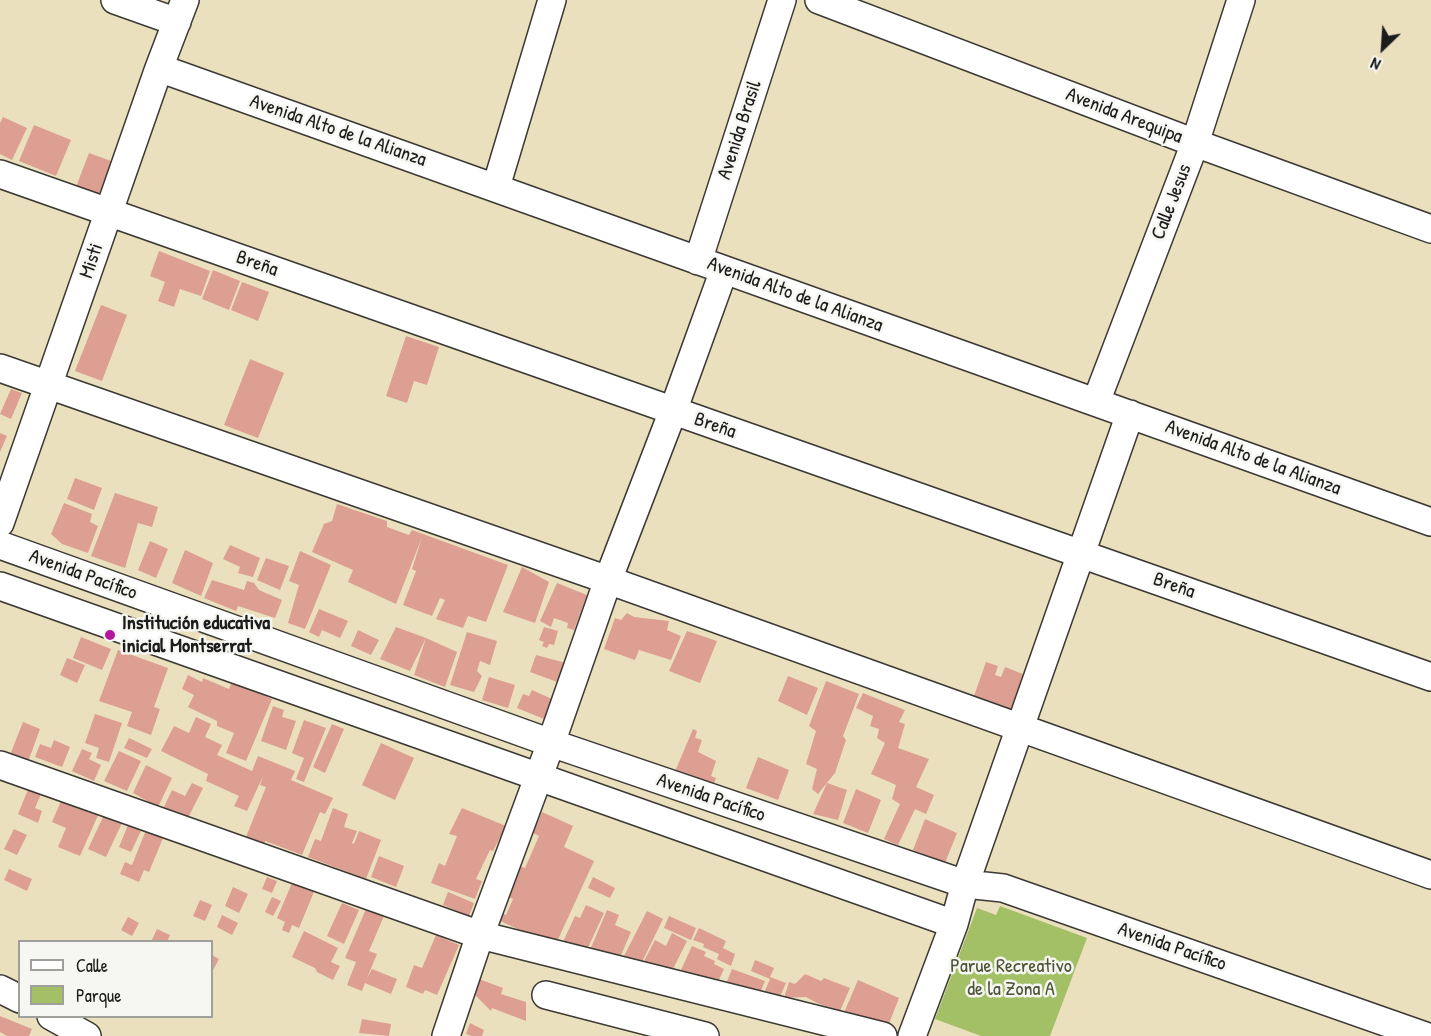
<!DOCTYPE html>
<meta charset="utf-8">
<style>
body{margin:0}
#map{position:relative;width:1431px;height:1036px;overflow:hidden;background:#ebe0bd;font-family:"Patrick Hand",sans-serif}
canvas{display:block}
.legend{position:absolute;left:18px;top:940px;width:195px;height:78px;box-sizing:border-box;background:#f6f6f2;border:2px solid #9f9f9c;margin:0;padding:8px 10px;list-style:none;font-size:18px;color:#1c1c1c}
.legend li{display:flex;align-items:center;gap:12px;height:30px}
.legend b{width:30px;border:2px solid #9f9f9c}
.north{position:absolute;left:1353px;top:18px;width:60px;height:60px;-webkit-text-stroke:4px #f6f6f2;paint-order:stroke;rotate:205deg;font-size:16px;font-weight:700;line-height:24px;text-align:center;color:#1c1c1c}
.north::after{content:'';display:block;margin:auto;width:21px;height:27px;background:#1c1c1c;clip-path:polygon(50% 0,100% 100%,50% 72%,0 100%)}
</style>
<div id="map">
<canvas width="1431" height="1036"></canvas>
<ul class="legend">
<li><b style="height:8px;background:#fff"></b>Calle</li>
<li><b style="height:16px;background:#a3c067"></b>Parque</li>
</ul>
<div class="north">N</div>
</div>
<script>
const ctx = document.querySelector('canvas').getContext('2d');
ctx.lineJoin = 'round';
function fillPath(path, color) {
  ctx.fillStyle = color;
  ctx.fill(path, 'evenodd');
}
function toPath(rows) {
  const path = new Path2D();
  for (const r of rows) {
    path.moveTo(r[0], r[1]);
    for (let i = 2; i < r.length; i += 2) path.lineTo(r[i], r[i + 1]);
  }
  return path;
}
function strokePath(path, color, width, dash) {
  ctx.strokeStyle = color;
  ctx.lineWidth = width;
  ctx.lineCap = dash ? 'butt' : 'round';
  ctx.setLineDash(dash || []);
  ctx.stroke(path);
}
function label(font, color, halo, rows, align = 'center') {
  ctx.font = font + ' "Patrick Hand",sans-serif';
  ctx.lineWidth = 5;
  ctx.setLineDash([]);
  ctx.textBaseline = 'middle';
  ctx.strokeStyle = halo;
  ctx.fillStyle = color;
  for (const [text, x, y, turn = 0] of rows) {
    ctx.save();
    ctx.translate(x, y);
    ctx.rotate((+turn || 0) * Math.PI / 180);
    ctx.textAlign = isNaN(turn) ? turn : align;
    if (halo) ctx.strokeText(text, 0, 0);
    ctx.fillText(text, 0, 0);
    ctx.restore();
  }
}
fillPath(toPath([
 [1000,906,1087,938,1050,1036,981,1036,935,1019,977,908,996,915]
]), '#a3c067');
fillPath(toPath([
 [3,117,27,128,12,160,0,154,0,123],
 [34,125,71,140,56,176,19,161],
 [89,153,111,161,99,195,76,187],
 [159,251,210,271,201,296,180,289,174,307,158,301,165,282,150,276],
 [213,270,240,281,229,310,202,299],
 [242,282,269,292,258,321,231,310],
 [101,305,127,315,102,381,75,371],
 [406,336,439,347,427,385,414,381,407,403,386,396],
 [250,359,284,373,258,438,224,425],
 [11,389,22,393,11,419,0,414],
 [0,433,7,436,0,452],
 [75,478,102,488,94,510,67,499],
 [115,493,158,507,152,527,138,523,125,568,91,556],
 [64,503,92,514,90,522,98,526,88,553,62,544,51,534],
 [337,504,387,521,387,527,409,535,412,530,508,565,486,622,468,616,463,628,436,619,445,600,440,598,432,616,403,605,416,571,412,569,422,537,396,604,348,582,353,570,312,552,324,524,332,521],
 [150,541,168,549,156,578,138,570],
 [230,545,260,558,253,577,238,573,240,567,223,559],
 [185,550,213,563,201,596,172,583],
 [300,551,331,565,305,629,288,623,299,585,289,581],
 [266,558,289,566,280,590,257,580],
 [522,567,549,582,535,623,503,612],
 [212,580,244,590,247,581,254,583,259,590,282,600,275,618,238,606,236,611,204,598],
 [557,583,587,595,574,630,567,628,568,623,554,618,551,627,540,621],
 [319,609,348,621,340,638,322,630,319,637,309,632],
 [627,613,634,617,669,621,667,630,681,636,671,660,639,650,635,660,604,649,615,618,621,620],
 [396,627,426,638,410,671,380,659],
 [544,627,558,631,554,645,549,644,547,648,542,646,544,642,539,640],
 [358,630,379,640,371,655,351,646],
 [687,631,717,641,700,683,669,671],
 [467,632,497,641,490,665,480,661,477,671,482,676,474,692,450,685],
 [81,637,111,649,102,670,73,658],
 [426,638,457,652,445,687,414,675],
 [118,650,168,668,154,707,160,709,151,735,127,726,132,712,99,701],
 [536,655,566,663,560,683,530,672],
 [67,658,85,665,77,683,60,675],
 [986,662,998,666,995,675,1001,677,1005,667,1023,674,1011,709,974,696],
 [188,675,202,682,203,678,229,689,232,682,272,699,246,761,226,753,234,733,217,726,217,721,188,707,194,695,182,689],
 [788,676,818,688,807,715,778,701],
 [489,677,515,685,508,708,482,700],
 [826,681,859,694,843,736,846,740,835,773,818,794,812,789,817,769,806,764,816,731,809,726],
 [532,690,552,699,544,719,517,708,523,694,529,696],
 [863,693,905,710,899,722,905,724,898,748,929,759,916,787,934,795,926,814,915,809,898,845,884,839,900,804,892,799,896,785,871,774,885,743,877,738,879,729,870,726,873,716,856,708],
 [273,706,284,710,282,717,296,721,286,750,261,741],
 [95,714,122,723,109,762,96,758,99,748,85,743],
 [196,717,211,724,205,737,222,745,217,755,252,771,258,756,295,771,291,780,333,798,325,814,320,812,302,855,265,841,264,845,246,837,266,787,260,785,263,776,247,811,234,806,239,796,206,781,208,774,161,751,174,726,189,733],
 [304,720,326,728,304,782,296,779,304,758,292,753],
 [23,722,40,729,28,762,10,755],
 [332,724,344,729,325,773,313,767],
 [693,729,697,731,695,738,702,740,698,752,716,761,711,776,716,778,711,791,673,776],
 [129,738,152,749,147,758,124,748],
 [54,740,70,747,62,767,35,757,40,744,51,748],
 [381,743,414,758,395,800,362,785],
 [82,749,92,753,89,759,101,765,94,781,72,771],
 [119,751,141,761,127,791,104,781],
 [758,757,789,770,778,800,746,788],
 [146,765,172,778,158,807,133,793],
 [192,783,203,788,188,818,164,807,172,790,185,796],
 [827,783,847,790,838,820,813,814],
 [29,787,42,792,35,808,42,811,38,823,18,814],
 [856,789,881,800,868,833,843,823],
 [61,801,76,807,77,804,99,813,80,856,58,847,66,828,52,822],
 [333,808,348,814,344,827,357,831,352,843,354,844,359,831,381,840,366,879,308,857,315,839,321,841],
 [462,808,506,826,493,851,490,850,476,879,482,881,475,899,431,883,439,863,445,866,457,836,449,834],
 [542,812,573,826,564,847,594,861,555,946,498,920,502,913,506,915,513,899,504,895,512,884,520,866,525,868,539,836,533,833],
 [104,815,122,823,106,857,88,849],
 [925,819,957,833,945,863,913,850],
 [128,825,141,831,131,852,119,847],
 [14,829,27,835,17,855,4,849],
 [146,830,163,838,149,872,144,870,139,882,120,874,125,862,132,865],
 [379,856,404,866,396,887,371,877],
 [9,869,32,879,27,891,4,880],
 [267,877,277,881,272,893,262,889],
 [593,877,615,888,610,898,588,888],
 [292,883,314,892,299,928,292,925,289,933,282,930,285,922,277,918],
 [233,887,248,894,239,913,225,906],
 [448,892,474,903,469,916,443,905],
 [272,897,281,901,273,916,265,912],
 [200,900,212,905,205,921,193,916],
 [342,903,359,910,344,944,327,936],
 [586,905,604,913,586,952,563,942,575,916,580,918],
 [366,909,384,916,369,951,377,954,367,978,372,969,397,979,391,994,365,983,362,991,347,985,356,962,345,958],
 [607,910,619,915,615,925,631,932,618,962,590,950],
 [647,911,663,919,641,964,624,956],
 [222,915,238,923,232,935,217,927],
 [669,916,696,928,691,940,664,928],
 [128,917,139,923,132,936,121,930],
 [699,928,726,941,723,948,735,954,731,966,717,959,719,954,703,947,704,944,693,940],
 [157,929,170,935,167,942,151,942],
 [304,931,338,948,331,962,340,966,333,980,317,972,315,968,292,957],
 [672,933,687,941,670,975,644,961,655,940,666,946],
 [436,935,459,945,437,995,425,990,423,994,406,987,414,965,422,968],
 [692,946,706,952,704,956,715,961,714,964,724,969,716,986,681,970],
 [212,955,219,959,212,972],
 [755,960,774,968,770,977,786,983,779,999,764,993,770,979,751,971],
 [732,969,765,981,759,996,726,984],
 [805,974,821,981,824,978,850,988,840,1011,817,1003,806,997,784,998,789,982,795,984],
 [479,979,503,988,501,994,526,1002,526,1021,492,1008,491,1011,473,993],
 [858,980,899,998,888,1026,843,1015],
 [0,1016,32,1029,29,1036,7,1036,0,1032],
 [362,1019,391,1024,389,1036,359,1033],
 [470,1023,484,1030,482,1036,472,1036,466,1034]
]), '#dc9f92');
const minor = toPath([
 [115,0,177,22],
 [819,0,1195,143,1431,229],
 [159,68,1431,522],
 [0,174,1431,677],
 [496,187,552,0],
 [698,261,782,0],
 [0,368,608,580,1431,875],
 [1096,402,1195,143,1241,0],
 [0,523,159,68,185,0],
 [0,545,551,743,965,884,1003,888,1425,1036],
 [0,586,954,924],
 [0,765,480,935,883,1036],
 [0,989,20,999],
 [546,995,705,1036],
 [51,1016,87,1036],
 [446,1036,480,935,551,743,608,580,673,411,724,270],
 [912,1036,954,924,965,884,1130,414]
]);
strokePath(minor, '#3b3934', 30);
strokePath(minor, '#fff', 27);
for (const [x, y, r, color] of [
 [110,635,6,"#b5179e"]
]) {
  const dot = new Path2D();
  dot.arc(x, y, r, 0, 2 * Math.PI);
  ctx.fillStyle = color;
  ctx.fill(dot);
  strokePath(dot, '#f6f6f2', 2);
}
label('20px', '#1c1c1c', '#f6f6f2', [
 ["Avenida Arequipa",1124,116,21],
 ["Avenida Brasil",740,130,-72],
 ["Avenida Alto de la Alianza",338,131,19],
 ["Calle Jesus",1172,202,-69],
 ["Misti",92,261,-71],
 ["Breña",257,264,19],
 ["Avenida Alto de la Alianza",795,295,20],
 ["Breña",715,426,19],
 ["Avenida Alto de la Alianza",1253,458,20],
 ["Avenida Pacífico",83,575,20],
 ["Breña",1174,586,19],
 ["Avenida Pacífico",711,798,19],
 ["Avenida Pacífico",1172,947,19]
]);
label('bold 20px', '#1c1c1c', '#f6f6f2', [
 ["Institución educativa",122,624],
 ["inicial Montserrat",122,647]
], 'left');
label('20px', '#4b5536', '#f6f6f2', [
 ["Parue Recreativo",1011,967],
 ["de la Zona A",1011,990]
]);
</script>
